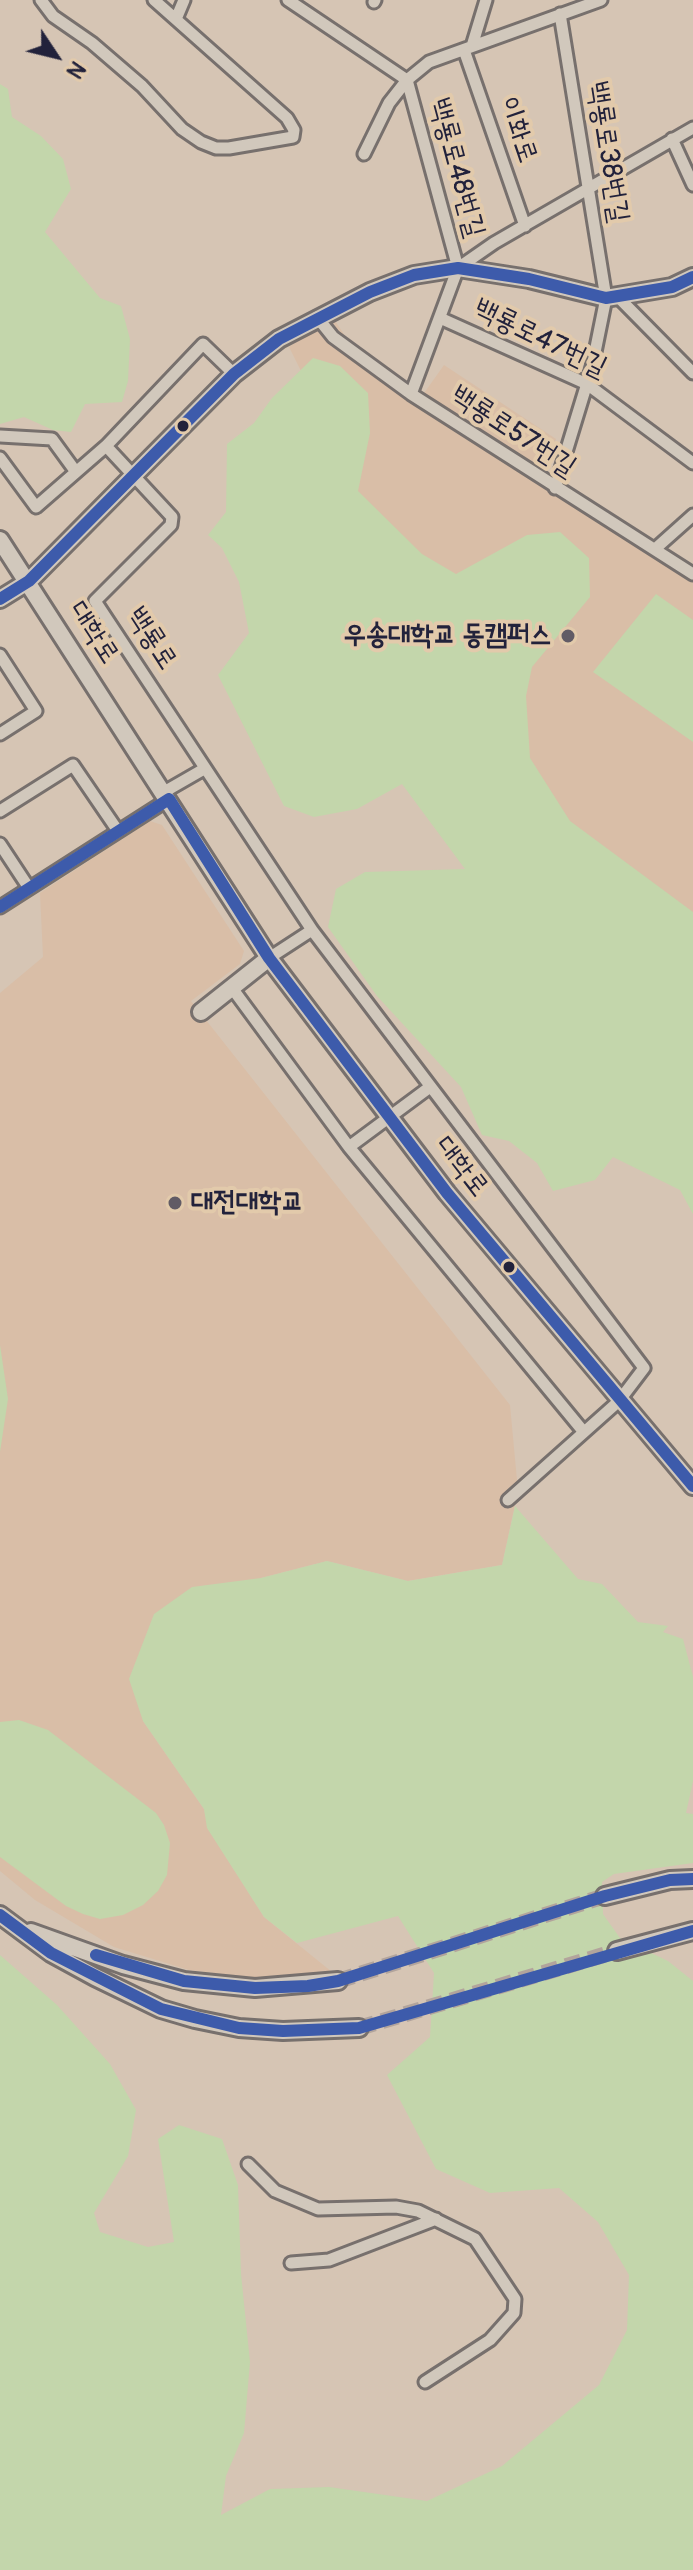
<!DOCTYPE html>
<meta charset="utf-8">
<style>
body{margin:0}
#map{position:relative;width:693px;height:2570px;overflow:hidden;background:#d6c5b4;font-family:Pangolin,sans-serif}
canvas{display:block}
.north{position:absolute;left:16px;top:16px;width:80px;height:80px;-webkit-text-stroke:6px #e2caab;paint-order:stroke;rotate:125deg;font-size:22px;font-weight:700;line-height:32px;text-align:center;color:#22223b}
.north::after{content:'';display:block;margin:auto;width:28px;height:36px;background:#22223b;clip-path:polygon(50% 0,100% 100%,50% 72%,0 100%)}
</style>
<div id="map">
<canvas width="693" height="2570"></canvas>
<div class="north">N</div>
</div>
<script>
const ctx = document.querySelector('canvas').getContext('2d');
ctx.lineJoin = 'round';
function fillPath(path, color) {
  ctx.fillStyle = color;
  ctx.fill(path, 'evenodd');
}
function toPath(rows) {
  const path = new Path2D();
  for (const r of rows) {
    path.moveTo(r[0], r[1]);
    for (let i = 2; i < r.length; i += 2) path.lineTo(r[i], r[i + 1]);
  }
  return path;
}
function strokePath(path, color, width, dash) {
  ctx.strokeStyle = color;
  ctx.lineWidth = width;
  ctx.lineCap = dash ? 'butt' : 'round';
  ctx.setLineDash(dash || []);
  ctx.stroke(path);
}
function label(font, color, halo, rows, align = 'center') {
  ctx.font = font + ' Pangolin,"Poor Story",sans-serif';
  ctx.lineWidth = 8;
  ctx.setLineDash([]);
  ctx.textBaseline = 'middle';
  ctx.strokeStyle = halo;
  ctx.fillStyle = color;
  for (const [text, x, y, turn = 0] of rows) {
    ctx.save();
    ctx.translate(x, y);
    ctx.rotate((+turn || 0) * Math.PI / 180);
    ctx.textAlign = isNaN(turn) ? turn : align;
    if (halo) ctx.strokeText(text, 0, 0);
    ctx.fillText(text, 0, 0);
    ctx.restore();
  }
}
fillPath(toPath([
 [332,316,349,342,422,396,444,365,556,439,536,481,693,580,693,923,571,832,345,497,303,375,289,347],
 [150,821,162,825,244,951,240,964,191,1001,510,1405,518,1491,502,1565,408,1581,327,1561,261,1578,143,1721,204,1809,208,1828,264,1917,332,1972,254,1978,189,1970,114,1947,35,1900,0,1871,0,993,43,957,40,893]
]), '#d9bea7');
fillPath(toPath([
 [0,84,8,89,12,117,41,136,63,159,71,189,45,232,100,298,121,306,130,339,128,381,122,402,85,404,71,432,53,430,24,417,0,424],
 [313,358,340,366,368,393,370,433,358,491,422,554,456,574,527,535,560,532,589,558,590,597,532,667,526,696,530,758,570,821,693,912,693,1214,680,1190,613,1157,595,1180,553,1191,537,1163,509,1141,482,1135,461,1087,377,996,328,927,336,889,365,872,465,869,402,784,357,809,314,817,284,806,218,675,249,633,239,582,222,548,208,535,226,512,227,444,254,423,272,398],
 [656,594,693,620,693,742,593,672],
 [0,1345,8,1399,0,1452],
 [515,1506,578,1579,602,1584,638,1622,668,1626,663,1632,683,1639,693,1677,693,1781,686,1813,693,1814,693,1863,614,1874,602,1882,603,1914,620,1938,668,1961,693,1981,693,2570,0,2570,0,1955,57,2005,110,2064,136,2110,128,2156,94,2213,100,2232,148,2247,174,2242,158,2139,179,2125,222,2139,238,2185,241,2274,250,2362,244,2433,226,2476,221,2515,270,2489,329,2487,427,2501,502,2466,599,2385,627,2330,629,2275,598,2222,559,2188,490,2193,436,2169,387,2075,430,2037,434,1973,398,1916,297,1943,264,1917,207,1828,204,1809,143,1721,129,1679,154,1614,192,1587,261,1578,327,1561,408,1581,502,1565],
 [19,1720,48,1730,156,1813,164,1825,170,1843,167,1875,158,1891,143,1905,123,1915,100,1919,83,1914,66,1906,0,1857,0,1722]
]), '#c3d6ab');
strokePath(toPath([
 [338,1981,605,1896],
 [359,2028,617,1951]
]), '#b2a49c', 16, [16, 8]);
const street = toPath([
 [41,0,53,16,92,43,142,86,182,129,201,142,216,148,229,148,293,137,294,130,287,118,154,0],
 [288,0,407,80,458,268],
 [374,2,375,0],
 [176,19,184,0],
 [472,46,486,0],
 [464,50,525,226],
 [672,139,693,185],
 [364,154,389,103,407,80,429,62,601,0],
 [458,268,494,243,693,128],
 [619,298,693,373],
 [317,317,333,337,411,394,693,574],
 [440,318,587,384,693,463],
 [411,394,458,268],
 [0,436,52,439,76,472],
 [106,446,172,517,171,525,95,601,312,930,644,1368,619,1401,508,1500],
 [0,458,36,507,106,446,203,344,234,374],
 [555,488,592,367,606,298,560,14],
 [655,549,693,515],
 [0,655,36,711,0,734],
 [164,792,204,769],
 [0,811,73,765,118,831],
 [0,844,29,888],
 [0,907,169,799],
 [269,958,312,930],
 [232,988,349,1147,583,1431],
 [349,1147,430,1087],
 [248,2164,275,2191,318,2209,396,2207,418,2211,475,2239,515,2299,514,2313,490,2340,425,2382],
 [291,2263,329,2260,436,2219]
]);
const secondary = toPath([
 [0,540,269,958,447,1193,693,1486],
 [0,599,29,581,234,374,279,339,370,292,414,275,458,268,529,279,606,298,672,287,693,277],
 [201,1012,269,958],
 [605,1896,670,1880,693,1879],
 [0,1915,51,1953,95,1977,161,2009,195,2019,239,2028,283,2031,359,2028],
 [31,1932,123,1965,184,1981,255,1988,338,1981],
 [617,1951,693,1931]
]);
strokePath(street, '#77706d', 17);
strokePath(secondary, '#77706d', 22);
strokePath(street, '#d1c8bc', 11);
strokePath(secondary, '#d1c8bc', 16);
strokePath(toPath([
 [0,599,29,581,234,374,279,339,370,292,414,275,458,268,529,279,606,298,672,287,693,277],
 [169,799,269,958,447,1193,693,1486],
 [0,907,169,799],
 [0,1915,51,1953,161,2009,239,2028,283,2031,359,2028,693,1931],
 [96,1955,184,1981,255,1988,308,1986,338,1981,605,1896,670,1880,693,1879]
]), '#3d5bab', 12);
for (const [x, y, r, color] of [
 [183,426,7,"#22223b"],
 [568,636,8,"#615b65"],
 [175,1203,8,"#615b65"],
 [509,1267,7,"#22223b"]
]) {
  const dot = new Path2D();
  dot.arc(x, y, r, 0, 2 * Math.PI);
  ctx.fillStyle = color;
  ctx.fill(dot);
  strokePath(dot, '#e2caab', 3);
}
label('28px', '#22223b', '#e2caab', [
 ["이화로",517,130,71],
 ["백룡로38번길",607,152,81],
 ["백룡로48번길",456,168,75],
 ["백룡로47번길",540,339,26],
 ["백룡로57번길",513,432,33],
 ["대학로",93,633,57],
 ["백룡로",151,639,57],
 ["대학로",461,1167,52]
]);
label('bold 28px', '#22223b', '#e2caab', [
 ["우송대학교 동캠퍼스",552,636],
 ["대전대학교",191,1203,"left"]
], 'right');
</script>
